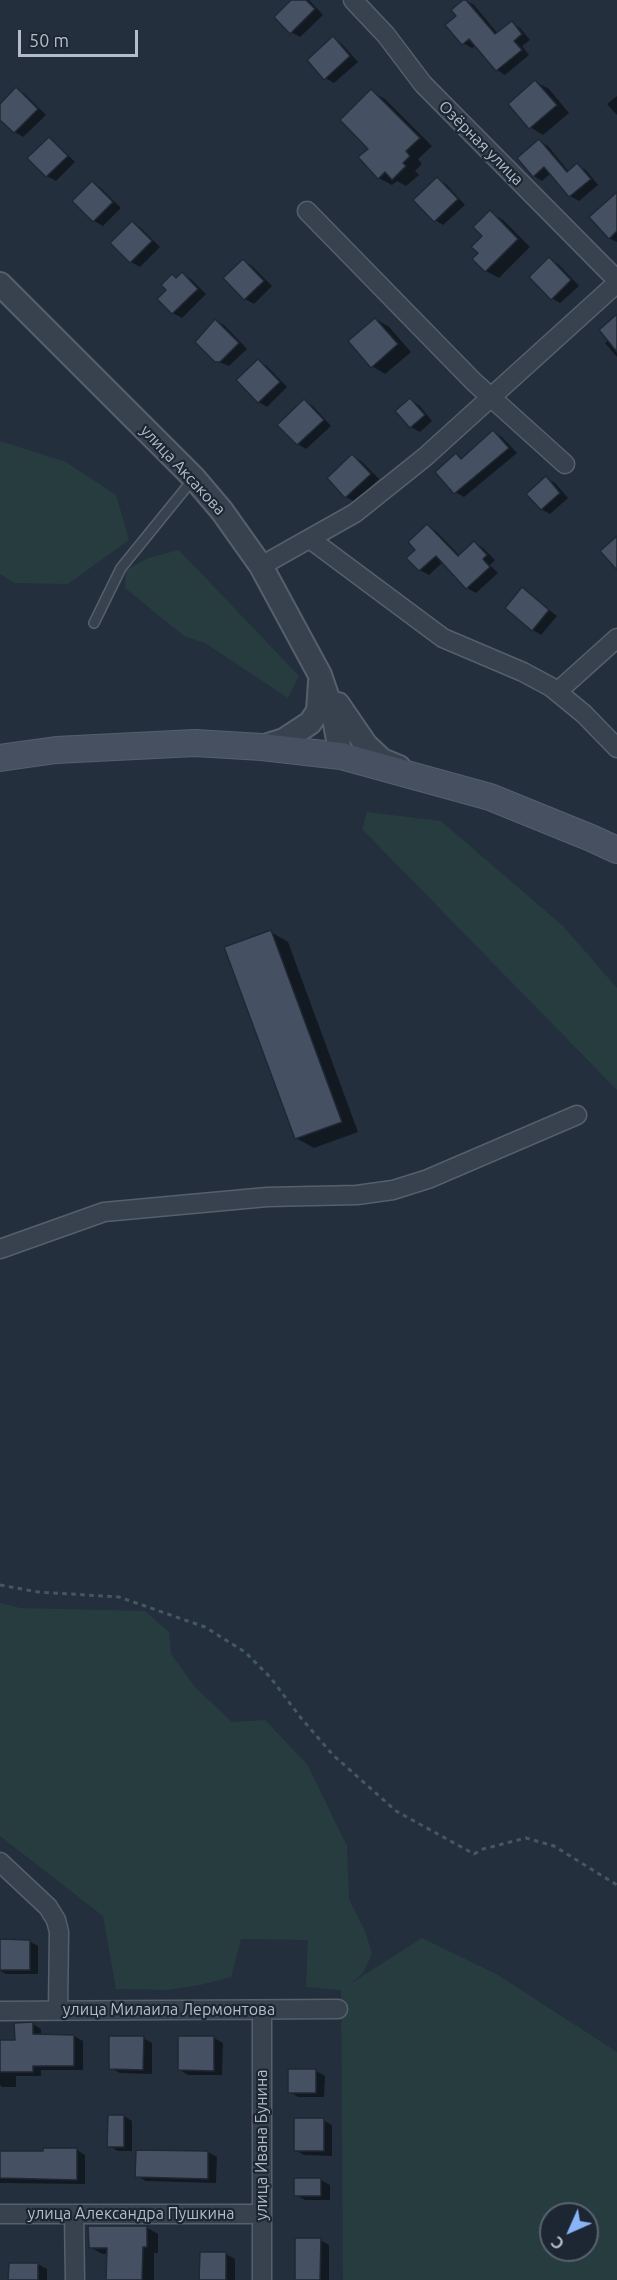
<!DOCTYPE html>
<meta charset="utf-8">
<style>
body{margin:0}
#map{position:relative;width:617px;height:2280px;overflow:hidden;background:#242f3e;font-family:Ubuntu,sans-serif}
canvas{display:block}
.north{position:absolute;left:539px;top:2202px;width:60px;height:60px;box-sizing:border-box;background:#1d2633;border:2px solid #59626f;border-radius:50%;rotate:225deg;font-size:16px;font-weight:700;line-height:24px;text-align:center;color:#b4bcc9}
.north::after{content:'';display:block;margin:auto;width:21px;height:27px;background:#8ab4f8;clip-path:polygon(50% 0,100% 100%,50% 72%,0 100%)}
.scale{position:absolute;left:18px;top:30px;width:120px;height:27px;box-sizing:border-box;border:3px solid #b4bcc9;border-top:0;padding-left:8px;font-size:18px;line-height:21px;white-space:nowrap;color:#b4bcc9;-webkit-text-stroke:4px #1d2633;paint-order:stroke}
</style>
<div id="map">
<canvas width="617" height="2280"></canvas>
<div class="north">С</div>
<div class="scale">50 m</div>
</div>
<script>
const ctx = document.querySelector('canvas').getContext('2d');
ctx.lineJoin = 'round';
function fillPath(path, color) {
  ctx.fillStyle = color;
  ctx.fill(path, 'evenodd');
}
function toPath(rows) {
  const path = new Path2D();
  for (const r of rows) {
    path.moveTo(r[0], r[1]);
    for (let i = 2; i < r.length; i += 2) path.lineTo(r[i], r[i + 1]);
  }
  return path;
}
function strokePath(path, color, width, dash) {
  ctx.strokeStyle = color;
  ctx.lineWidth = width;
  ctx.lineCap = dash ? 'butt' : 'round';
  ctx.setLineDash(dash || []);
  ctx.stroke(path);
}
function label(font, color, halo, rows, align = 'center') {
  ctx.font = font + ' Ubuntu,sans-serif';
  ctx.lineWidth = 4.5;
  ctx.setLineDash([]);
  ctx.textBaseline = 'middle';
  ctx.strokeStyle = halo;
  ctx.fillStyle = color;
  for (const [text, x, y, turn = 0] of rows) {
    ctx.save();
    ctx.translate(x, y);
    ctx.rotate((+turn || 0) * Math.PI / 180);
    ctx.textAlign = isNaN(turn) ? turn : align;
    if (halo) ctx.strokeText(text, 0, 0);
    ctx.fillText(text, 0, 0);
    ctx.restore();
  }
}
fillPath(toPath([
 [0,441,66,462,116,495,129,540,68,584,15,583,0,574],
 [179,550,299,676,288,698,205,643,184,636,125,588,126,570,148,558],
 [367,812,441,821,563,926,617,988,617,1090,362,829],
 [0,1603,20,1608,145,1611,169,1632,171,1654,195,1687,232,1722,265,1720,307,1764,347,1846,349,1899,365,1931,372,1954,363,1973,350,1984,422,1938,498,1975,617,2052,617,2280,343,2280,341,1990,306,1987,308,1940,241,1939,231,1977,200,1985,168,1990,116,1989,103,1916,0,1836],
 [551,2214,587,2214,587,2250,551,2250]
]), '#263c3f');
fillPath(toPath([
 [293,0,309,0,323,15,300,37,291,32],
 [465,0,474,5,498,34,512,23,520,28,530,40,522,46,529,55,505,75,497,70,476,45,472,48,463,43,458,16],
 [333,38,341,43,358,62,334,83,325,78],
 [536,82,549,89,569,113,543,135,530,127],
 [16,89,25,94,46,115,23,137,15,132,0,118,0,106],
 [371,91,385,99,432,146,418,159,422,164,415,171,419,175,406,186,397,181,392,185,379,178,370,149],
 [617,96,617,115,607,104],
 [49,139,57,144,75,162,56,181,47,176,29,158],
 [539,141,548,146,569,172,577,165,586,170,598,185,579,201,570,196,551,173,542,181,534,176],
 [437,179,446,184,465,205,443,225,435,220],
 [93,183,101,188,121,208,103,226,94,221],
 [617,198,617,242,609,238],
 [490,212,503,220,530,247,499,278,486,271,480,253],
 [132,223,141,228,160,247,140,267,131,262,112,243],
 [549,259,558,264,579,286,560,303,551,298],
 [244,261,252,266,272,286,254,304,245,299],
 [182,274,191,279,206,294,182,318,173,313],
 [617,316,617,357,605,343,609,340],
 [376,319,389,327,411,352,385,374,372,366],
 [215,320,224,325,247,349,229,366,216,361],
 [258,361,267,366,287,387,267,407,259,402],
 [410,400,419,405,432,421,420,432,411,427],
 [304,401,313,406,331,426,306,449,298,444],
 [493,432,502,437,517,453,464,497,455,492,457,455,463,459],
 [353,456,361,461,379,479,355,502,346,497],
 [546,478,555,483,568,498,550,514,541,509],
 [427,526,436,531,460,556,475,543,483,548,495,560,490,565,498,573,476,593,467,588,443,562,429,575,420,570,409,558,417,550],
 [522,589,557,616,541,635,533,630],
 [271,932,288,942,358,1132,314,1148,296,1138],
 [0,1941,29,1941,38,1946,38,1974,6,1974,0,1971],
 [33,2024,41,2029,41,2036,74,2036,83,2041,83,2070,41,2070,41,2076,16,2076,16,2087,2,2087,0,2085,0,2041,16,2041],
 [143,2038,152,2043,152,2074,120,2073,111,2068],
 [214,2038,223,2043,222,2075,188,2075,180,2070],
 [316,2071,325,2076,324,2097,298,2097,290,2092],
 [124,2116,132,2121,132,2151,118,2151,109,2146],
 [323,2120,332,2125,332,2156,304,2155,295,2150],
 [77,2150,85,2155,85,2184,0,2183,0,2152,44,2153],
 [208,2152,217,2157,216,2183,146,2181,137,2176],
 [296,2180,321,2180,330,2185,330,2200,305,2200,296,2195],
 [146,2227,158,2234,158,2253,154,2253,154,2280,108,2280,108,2254,102,2254,90,2247],
 [320,2240,329,2245,329,2280,296,2280],
 [201,2254,226,2254,235,2259,235,2280,201,2280],
 [38,2264,47,2269,47,2280,10,2280]
]), '#0007');
const building = toPath([
 [291,0,306,0,315,9,290,34,274,17,291,0],
 [463,0,466,0,495,34,512,21,522,34,514,41,522,50,496,71,469,39,462,45,445,25,456,16,451,10,463,0],
 [333,36,350,56,324,80,307,60,333,36],
 [535,80,557,105,529,129,508,104,535,80],
 [16,87,38,109,14,133,0,120,0,104,16,87],
 [371,89,420,138,406,151,410,156,403,163,406,166,392,180,385,172,378,179,358,157,368,149,340,120,371,89],
 [49,137,68,156,46,177,27,158,49,137],
 [539,139,567,172,577,163,591,179,569,197,544,167,533,177,517,158,539,139],
 [437,177,458,199,434,222,413,200,437,177],
 [92,181,113,202,93,222,72,201,92,181],
 [617,192,617,231,609,239,589,217,617,192],
 [490,210,518,239,485,272,472,259,478,253,471,247,482,236,473,227,490,210],
 [132,221,152,241,130,263,110,243,132,221],
 [549,257,571,280,551,300,529,277,549,257],
 [243,259,264,281,244,300,223,278,243,259],
 [182,272,198,289,172,314,157,299,166,290,161,285,172,274,176,278,182,272],
 [617,314,617,352,599,330,617,314],
 [375,318,398,344,371,368,348,341,375,318],
 [215,319,239,343,220,362,215,362,195,342,215,319],
 [258,359,280,382,258,403,236,380,258,359],
 [410,398,425,415,410,428,395,411,410,398],
 [304,399,324,420,297,445,277,425,304,399],
 [493,430,509,448,454,494,435,472,456,453,461,459,493,430],
 [352,454,371,474,345,498,327,478,352,454],
 [546,476,560,493,541,510,526,494,546,476],
 [427,524,458,556,474,541,487,555,483,559,490,567,466,589,436,556,419,571,406,558,415,550,408,542,427,524],
 [617,536,617,570,600,551,617,536],
 [522,587,549,610,532,631,505,608,522,587],
 [271,930,342,1122,295,1139,224,947,271,930],
 [0,1939,30,1940,30,1970,0,1970,0,1939],
 [33,2022,33,2034,74,2035,74,2066,33,2066,33,2072,0,2072,0,2040,15,2040,14,2023,33,2022],
 [109,2036,144,2036,143,2070,109,2069,109,2036],
 [178,2036,214,2036,214,2071,178,2070,178,2036],
 [288,2069,316,2069,316,2093,288,2093,288,2069],
 [108,2115,124,2115,124,2147,107,2147,108,2115],
 [294,2118,324,2118,324,2151,294,2151,294,2118],
 [43,2148,77,2148,77,2180,0,2178,0,2151,43,2151,43,2148],
 [136,2150,208,2151,208,2179,135,2177,136,2150],
 [294,2178,321,2178,321,2196,294,2196,294,2178],
 [88,2226,147,2226,147,2247,143,2247,142,2280,106,2280,107,2248,89,2248,88,2226],
 [295,2238,321,2238,320,2280,295,2280,295,2238],
 [200,2252,226,2252,226,2280,199,2280,200,2252],
 [9,2263,38,2263,38,2280,8,2280,9,2263]
]);
fillPath(building, '#455162');
strokePath(building, '#1f2835', 1.5);
const service = toPath([
 [94,623,121,568,194,478]
]);
const minor = toPath([
 [353,0,386,35,423,84,617,280],
 [307,211,474,382,565,464],
 [310,539,443,638,523,672,551,687,584,714,617,748],
 [261,566,355,513,425,457,617,283],
 [557,692,617,638],
 [0,1249,104,1212,267,1197,357,1195,393,1190,428,1179,577,1115],
 [0,1862,48,1907,56,1920,59,1932,58,2010],
 [262,2010,262,2280],
 [0,2011,338,2009],
 [0,2214,262,2214],
 [74,2214,75,2280]
]);
const tertiary = toPath([
 [0,284,194,478,222,511,261,566,320,675,333,713,341,756],
 [338,704,366,745,382,760,399,767],
 [262,747,284,740,310,723,318,711,320,682]
]);
const secondary = toPath([
 [0,758,56,750,195,743,262,747,341,756,490,797,591,838,617,850]
]);
strokePath(service, '#565f6c', 12);
strokePath(minor, '#565f6c', 21);
strokePath(tertiary, '#565f6c', 26);
strokePath(secondary, '#565f6c', 28);
strokePath(toPath([
 [0,1585,38,1592,119,1597,205,1627,245,1652,270,1677,301,1718,333,1755,396,1811,474,1854,483,1849,526,1838,554,1846,617,1885]
]), '#44595c', 3, [4.5, 4.5]);
strokePath(service, '#38414e', 9);
strokePath(minor, '#38414e', 18);
strokePath(tertiary, '#38414e', 22);
strokePath(secondary, '#465061', 26);
label('16px', '#b4bcc9', '#1d2633', [
 ["Озёрная улица",481,143,45],
 ["улица Аксакова",183,470,47],
 ["улица Милаила Лермонтова",169,2010],
 ["улица Ивана Бунина",262,2145,-90],
 ["улица Александра Пушкина",131,2214]
]);
</script>
